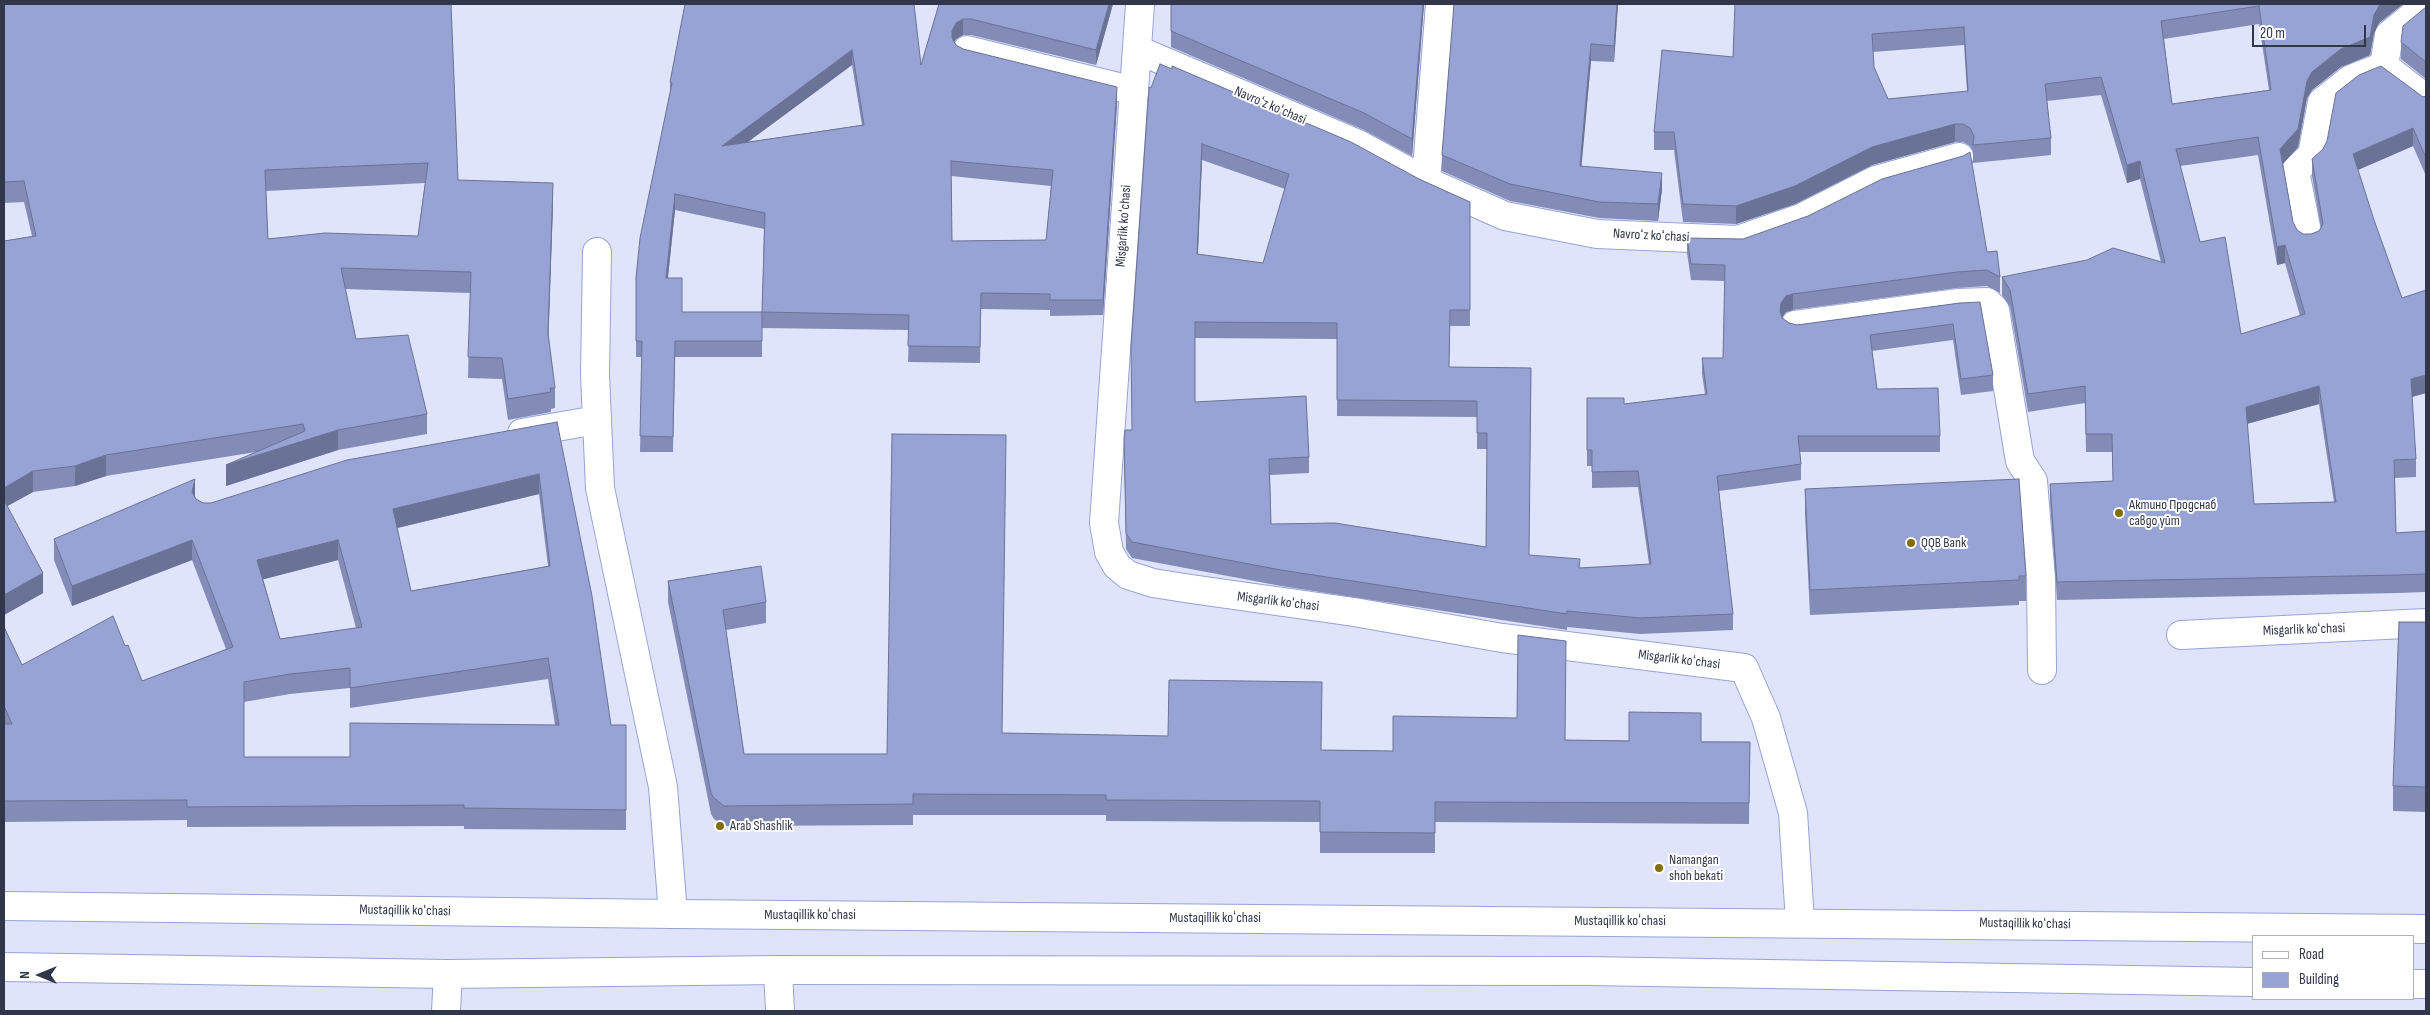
<!DOCTYPE html>
<meta charset="utf-8">
<style>
body{margin:0}
#map{position:relative;width:2430px;height:1015px;overflow:hidden;background:#dfe4fa;font-family:"Sofia Sans Condensed",sans-serif}
canvas{display:block}
.frame{position:absolute;inset:0;border:5px solid #31364b;pointer-events:none}
.legend{position:absolute;left:2252px;top:935px;width:162px;height:65px;box-sizing:border-box;background:#fff;border:1px solid #adafb7;margin:0;padding:6px 9px;list-style:none;font-size:15px;color:#31364b}
.legend li{display:flex;align-items:center;gap:10px;height:25px}
.legend b{width:25px;border:1px solid #adafb7}
.north{position:absolute;left:15px;top:950px;width:50px;height:50px;-webkit-text-stroke:4px #fff;paint-order:stroke;rotate:270deg;font-size:14px;font-weight:700;line-height:20px;text-align:center;color:#31364b}
.north::after{content:'';display:block;margin:auto;width:18px;height:22px;background:#31364b;clip-path:polygon(50% 0,100% 100%,50% 72%,0 100%)}
.scale{position:absolute;left:2252px;top:25px;width:114px;height:22px;box-sizing:border-box;border:2px solid #31364b;border-top:0;padding-left:6px;font-size:15px;line-height:18px;white-space:nowrap;color:#31364b;-webkit-text-stroke:4px #fff;paint-order:stroke}
</style>
<div id="map">
<canvas width="2430" height="1015"></canvas>
<div class="frame"></div>
<ul class="legend">
<li><b style="height:6px;background:#fff"></b>Road</li>
<li><b style="height:14px;background:#98a3d5"></b>Building</li>
</ul>
<div class="north">N</div>
<div class="scale">20 m</div>
</div>
<script>
const ctx = document.querySelector('canvas').getContext('2d');
ctx.lineJoin = 'round';
function toPath(rows) {
  const path = new Path2D();
  for (const r of rows) {
    path.moveTo(r[0], r[1]);
    for (let i = 2; i < r.length; i += 2) path.lineTo(r[i], r[i + 1]);
  }
  return path;
}
function strokePath(path, color, width, dash) {
  ctx.strokeStyle = color;
  ctx.lineWidth = width;
  ctx.lineCap = dash ? 'butt' : 'round';
  ctx.setLineDash(dash || []);
  ctx.stroke(path);
}
function fillPath(path, color) {
  ctx.fillStyle = color;
  ctx.fill(path, 'evenodd');
}
function label(font, color, halo, rows, align = 'center') {
  ctx.font = font + ' "Sofia Sans Condensed",sans-serif';
  ctx.lineWidth = 4;
  ctx.setLineDash([]);
  ctx.textBaseline = 'middle';
  ctx.strokeStyle = halo;
  ctx.fillStyle = color;
  for (const [text, x, y, turn = 0] of rows) {
    ctx.save();
    ctx.translate(x, y);
    ctx.rotate((+turn || 0) * Math.PI / 180);
    ctx.textAlign = isNaN(turn) ? turn : align;
    if (halo) ctx.strokeText(text, 0, 0);
    ctx.fillText(text, 0, 0);
    ctx.restore();
  }
}
const minor = toPath([
 [1140,4,1104,523,1109,552,1117,566,1128,575,1153,583,1191,589,1354,612,1502,638,1744,668,1766,718,1793,813,1800,922],
 [967,50,1135,91],
 [1138,50,1358,144,1426,181,1505,216,1597,234,1738,240,1801,218,1876,180,1959,157],
 [2384,66,2426,99],
 [1426,181,1440,4],
 [2308,237,2295,171,2312,155,2322,102,2351,79,2384,66,2389,35,2426,5],
 [597,252,595,375,600,488,663,787,673,914],
 [1795,325,1959,303,1987,302,1995,310,2020,461,2033,481,2041,579,2042,670],
 [522,433,597,420],
 [2181,635,2426,623],
 [778,970,780,1011],
 [446,1011,448,974]
]);
const major = toPath([
 [4,906,673,914,2426,929],
 [4,967,448,974,778,970,1587,971,2254,982],
 [2414,984,2426,984]
]);
strokePath(minor, '#98a3d5', 30);
strokePath(major, '#98a3d5', 30);
strokePath(minor, '#fff', 28);
strokePath(major, '#fff', 28);
fillPath(toPath([
 [4,4,451,4,458,180,553,204,548,337,555,388,555,408,551,409,551,412,508,420,502,379,468,378,470,293,345,289,356,339,427,414,427,434,338,450,226,486,256,452,106,476,75,486,33,492,7,506,43,593,4,615,4,241,32,236,24,202,4,203],
 [425,183,418,236,268,239,266,191],
 [685,4,921,65,939,4,1113,4,1096,65,971,35,963,35,956,39,954,42,956,45,963,49,1117,103,1103,315,1050,316,1050,310,981,309,980,363,908,362,909,330,762,328,762,357,675,357,673,452,640,452,642,357,636,357,636,278,670,97,670,82],
 [852,65,862,125,748,142],
 [951,176,1051,186,1046,240,952,241],
 [675,210,764,229,762,312,682,312,668,278],
 [1171,4,1424,4,1412,156,1364,130,1171,47],
 [1454,4,1618,4,1614,62,1591,61,1581,166,1662,189,1658,221,1599,218,1510,201,1442,171,1442,155],
 [1735,4,2403,4,2379,23,2374,33,2370,55,2341,67,2312,90,2307,98,2298,147,2283,164,2293,222,2297,230,2303,234,2311,234,2319,231,2321,228,2312,176,2312,159,2423,97,2426,96,2426,176,2413,146,2358,170,2426,393,2412,397,2416,459,2416,477,2395,478,2396,533,2426,531,2426,592,2398,593,2057,600,2050,502,2050,484,2113,481,2112,452,2086,452,2085,403,2028,412,2010,307,2002,295,2002,277,2161,262,2140,179,2127,183,2101,95,2047,101,2051,138,2051,155,1973,163,1973,151,1970,146,1963,142,1955,142,1872,165,1795,204,1736,224,1683,222,1674,150,1654,150,1654,132,1733,57],
 [2259,24,2269,90,2172,104,2164,39],
 [1964,45,1967,92,1888,99,1874,67,1873,52],
 [2258,155,2277,265,2285,263,2300,316,2241,334,2200,242,2180,166],
 [2319,404,2334,502,2254,504,2247,424],
 [2426,7,2426,79,2401,59,2401,42],
 [1149,87,1419,179,1470,202,1470,326,1450,326,1449,367,1531,368,1529,555,1580,568,1649,564,1638,487,1592,488,1592,466,1587,466,1587,398,1624,404,1705,394,1702,374,1702,358,1723,358,1725,281,1691,280,1687,253,1687,238,1987,252,2000,277,2000,293,1987,286,1957,288,1793,310,1786,312,1782,317,1789,323,1797,325,1960,303,1993,375,1993,391,1961,395,1953,340,1872,351,1877,389,1940,436,1940,452,1800,452,1801,464,1801,480,1719,491,1733,614,1733,630,1640,634,1567,627,1567,630,1281,586,1132,558,1126,549,1124,438,1132,430],
 [1202,160,1285,189,1263,263,1198,254],
 [1195,338,1337,339,1337,416,1477,417,1477,449,1487,449,1486,547,1271,524,1270,475,1309,473,1309,457,1195,402],
 [557,422,611,725,626,725,626,830,464,829,464,826,187,827,187,820,4,822,4,627,22,665,125,646,142,681,226,649,192,560,72,606,54,560,54,539,195,496,196,499,203,503,211,503],
 [539,494,548,566,411,591,397,528],
 [338,560,356,628,280,639,263,579],
 [548,679,555,725,350,757,244,757,244,702,290,694,350,688,350,708],
 [1805,489,2026,576,2026,601,2019,601,2019,605,1810,615,1805,514],
 [668,581,766,602,766,623,726,630,744,754,887,754,1003,733,1321,750,1393,751,1565,740,1750,742,1749,824,1435,822,1435,853,1320,853,1320,822,1106,821,1106,815,913,815,913,825,724,826,714,819,711,814,668,602],
 [2426,622,2426,812,2393,811,2393,786]
]), '#838cb7');
fillPath(toPath([
 [1109,4,1113,4,1096,65,1096,50],
 [1423,4,1424,4,1412,156,1412,139],
 [1617,4,1618,4,1614,62,1614,46],
 [2381,4,2403,4,2379,23,2374,33,2370,55,2341,67,2312,90,2307,98,2298,147,2280,167,2280,149,2307,81,2312,72],
 [963,19,963,35,956,39,952,47,952,31,956,23],
 [1591,44,1591,61,1580,183,1580,166],
 [852,50,852,65,722,161,722,146],
 [1117,87,1117,103,1103,315,1103,300],
 [1955,124,1955,142,1872,165,1795,204,1736,224,1736,206,1872,147],
 [2413,128,2413,146,2353,172,2353,154],
 [1202,144,1202,160,1197,270,1197,254],
 [2140,161,2140,179,2127,183,2127,165],
 [1662,173,1662,189,1658,221,1658,204],
 [553,183,553,204,548,353,548,333],
 [675,194,675,210,666,294,666,278],
 [2285,245,2285,263,2277,265,2277,247],
 [1793,294,1793,310,1786,312,1781,319,1780,311,1781,303,1786,296],
 [2426,375,2426,393,2411,397,2411,379],
 [2319,386,2319,404,2246,424,2246,407],
 [338,430,338,450,226,486,226,465],
 [106,455,106,476,75,486,75,466],
 [33,471,33,492,4,508,4,488],
 [539,474,539,494,393,529,393,509],
 [195,479,195,499,192,492],
 [192,540,192,560,72,606,72,586],
 [338,540,338,560,257,581,257,560],
 [43,573,43,593,4,615,4,595]
]), '#6a7295');
const building = toPath([
 [4,4,451,4,458,180,553,183,548,333,555,388,550,388,551,392,508,399,502,358,468,357,471,272,341,268,356,339,408,335,427,414,338,430,226,465,305,431,303,424,106,455,75,466,33,471,4,488,4,241,36,236,24,181,4,182,4,4],
 [428,163,418,236,325,233,268,239,265,170,428,163],
 [685,4,914,4,921,65,939,4,1109,4,1096,50,971,19,963,19,956,23,952,31,952,38,956,45,963,49,1117,87,1103,300,1050,300,1050,294,981,293,980,347,908,346,909,315,762,312,762,341,675,341,673,437,640,436,642,341,636,341,636,278,640,238,672,83,670,82,685,4],
 [852,50,864,125,722,146,852,50],
 [951,161,1053,170,1046,240,952,241,951,161],
 [675,194,765,213,762,312,682,312,682,278,666,278,675,194],
 [1171,4,1423,4,1412,139,1364,113,1171,31,1171,4],
 [1454,4,1617,4,1614,46,1591,44,1580,166,1662,173,1658,204,1599,202,1510,184,1442,155,1454,4],
 [1735,4,2381,4,2379,6,2374,15,2370,37,2341,49,2312,72,2307,81,2298,129,2280,149,2293,222,2297,230,2303,234,2311,234,2319,231,2323,224,2312,159,2323,149,2327,141,2336,93,2359,75,2381,66,2423,97,2426,96,2426,158,2413,128,2353,154,2374,220,2402,298,2426,290,2426,375,2411,379,2416,459,2394,460,2396,533,2426,531,2426,574,2398,575,2057,582,2050,484,2113,481,2112,434,2086,434,2085,386,2028,394,2010,290,2002,277,2087,260,2113,248,2165,263,2140,161,2127,165,2101,77,2045,84,2051,138,1973,145,1974,136,1970,128,1963,124,1955,124,1872,147,1795,186,1736,206,1683,204,1674,132,1654,132,1662,50,1733,57,1735,4],
 [2259,6,2271,90,2172,104,2161,21,2259,6],
 [1964,27,1968,91,1888,99,1874,67,1872,34,1964,27],
 [2258,137,2277,247,2285,245,2305,314,2241,334,2225,237,2200,242,2176,149,2258,137],
 [2319,386,2336,502,2254,504,2246,407,2319,386],
 [2426,7,2426,62,2401,42,2403,26,2426,7],
 [1160,64,1172,69,1172,66,1351,142,1419,179,1470,202,1470,310,1450,310,1449,367,1531,368,1529,555,1580,559,1579,568,1651,564,1638,471,1592,472,1592,450,1587,450,1587,398,1624,398,1624,404,1707,394,1702,358,1723,358,1725,265,1691,264,1687,238,1743,239,1808,216,1882,179,1963,156,1970,152,1987,252,1997,251,2000,277,1987,270,1957,272,1793,294,1786,296,1781,303,1780,311,1782,318,1789,323,1797,325,1960,303,1980,302,1993,375,1961,379,1953,324,1870,335,1877,389,1938,388,1940,436,1798,436,1801,464,1717,476,1733,614,1640,618,1567,611,1567,614,1281,570,1132,542,1126,533,1124,438,1125,430,1132,430,1131,347,1149,87,1151,88,1160,64],
 [1202,144,1289,174,1263,263,1197,254,1202,144],
 [1195,322,1337,323,1337,400,1477,401,1477,433,1487,433,1486,547,1335,523,1271,524,1269,459,1309,457,1306,396,1195,402,1195,322],
 [557,422,592,596,611,725,626,725,626,810,464,808,464,805,187,807,187,800,4,801,4,724,12,724,4,706,4,627,22,665,113,616,125,646,128,645,142,681,233,647,192,540,72,586,54,539,195,479,192,492,196,499,203,503,211,503,347,460,557,422],
 [539,474,550,566,411,591,393,509,539,474],
 [338,540,362,627,280,639,257,560,338,540],
 [548,658,559,725,350,723,350,757,244,757,244,682,290,674,350,668,350,688,548,658],
 [892,434,1006,435,1002,733,1168,736,1169,680,1322,682,1321,750,1393,751,1393,716,1517,718,1518,635,1566,641,1565,740,1629,741,1629,712,1701,713,1701,742,1750,742,1749,803,1435,802,1435,833,1320,832,1320,801,1106,800,1106,795,913,794,913,804,724,806,714,798,711,793,668,581,761,566,766,602,723,610,744,754,887,754,892,434],
 [2019,479,2026,576,2019,576,2019,580,1810,590,1805,489,2019,479],
 [4,500,43,573,4,595,4,500],
 [2399,622,2426,622,2426,787,2393,786,2399,622]
]);
fillPath(building, '#98a3d5');
strokePath(building, '#6a7295', 1);
for (const [x, y, r, color] of [
 [2119,513,5,"#836d09"],
 [1911,543,5,"#836d09"],
 [720,826,5,"#836d09"],
 [1659,868,5,"#836d09"]
]) {
  const dot = new Path2D();
  dot.arc(x, y, r, 0, 2 * Math.PI);
  ctx.fillStyle = color;
  ctx.fill(dot);
  strokePath(dot, '#fff', 2);
}
label('14px', '#31364b', '#fff', [
 ["Navroʻz koʻchasi",1270,106,23],
 ["Misgarlik koʻchasi",1124,226,-86],
 ["Navroʻz koʻchasi",1651,236,3],
 ["Misgarlik koʻchasi",1278,602,7],
 ["Misgarlik koʻchasi",2304,630,-2],
 ["Misgarlik koʻchasi",1679,660,7],
 ["Mustaqillik koʻchasi",405,911,1],
 ["Mustaqillik koʻchasi",810,915],
 ["Mustaqillik koʻchasi",1215,918],
 ["Mustaqillik koʻchasi",1620,921],
 ["Mustaqillik koʻchasi",2025,924,1]
]);
label('14px', '#31364b', '#fff', [
 ["Актино Продснаб",2129,505],
 ["савдо уйт",2129,521],
 ["QQB Bank",1921,543],
 ["Arab Shashlik",730,826],
 ["Namangan",1669,860],
 ["shoh bekati",1669,876]
], 'left');
</script>
